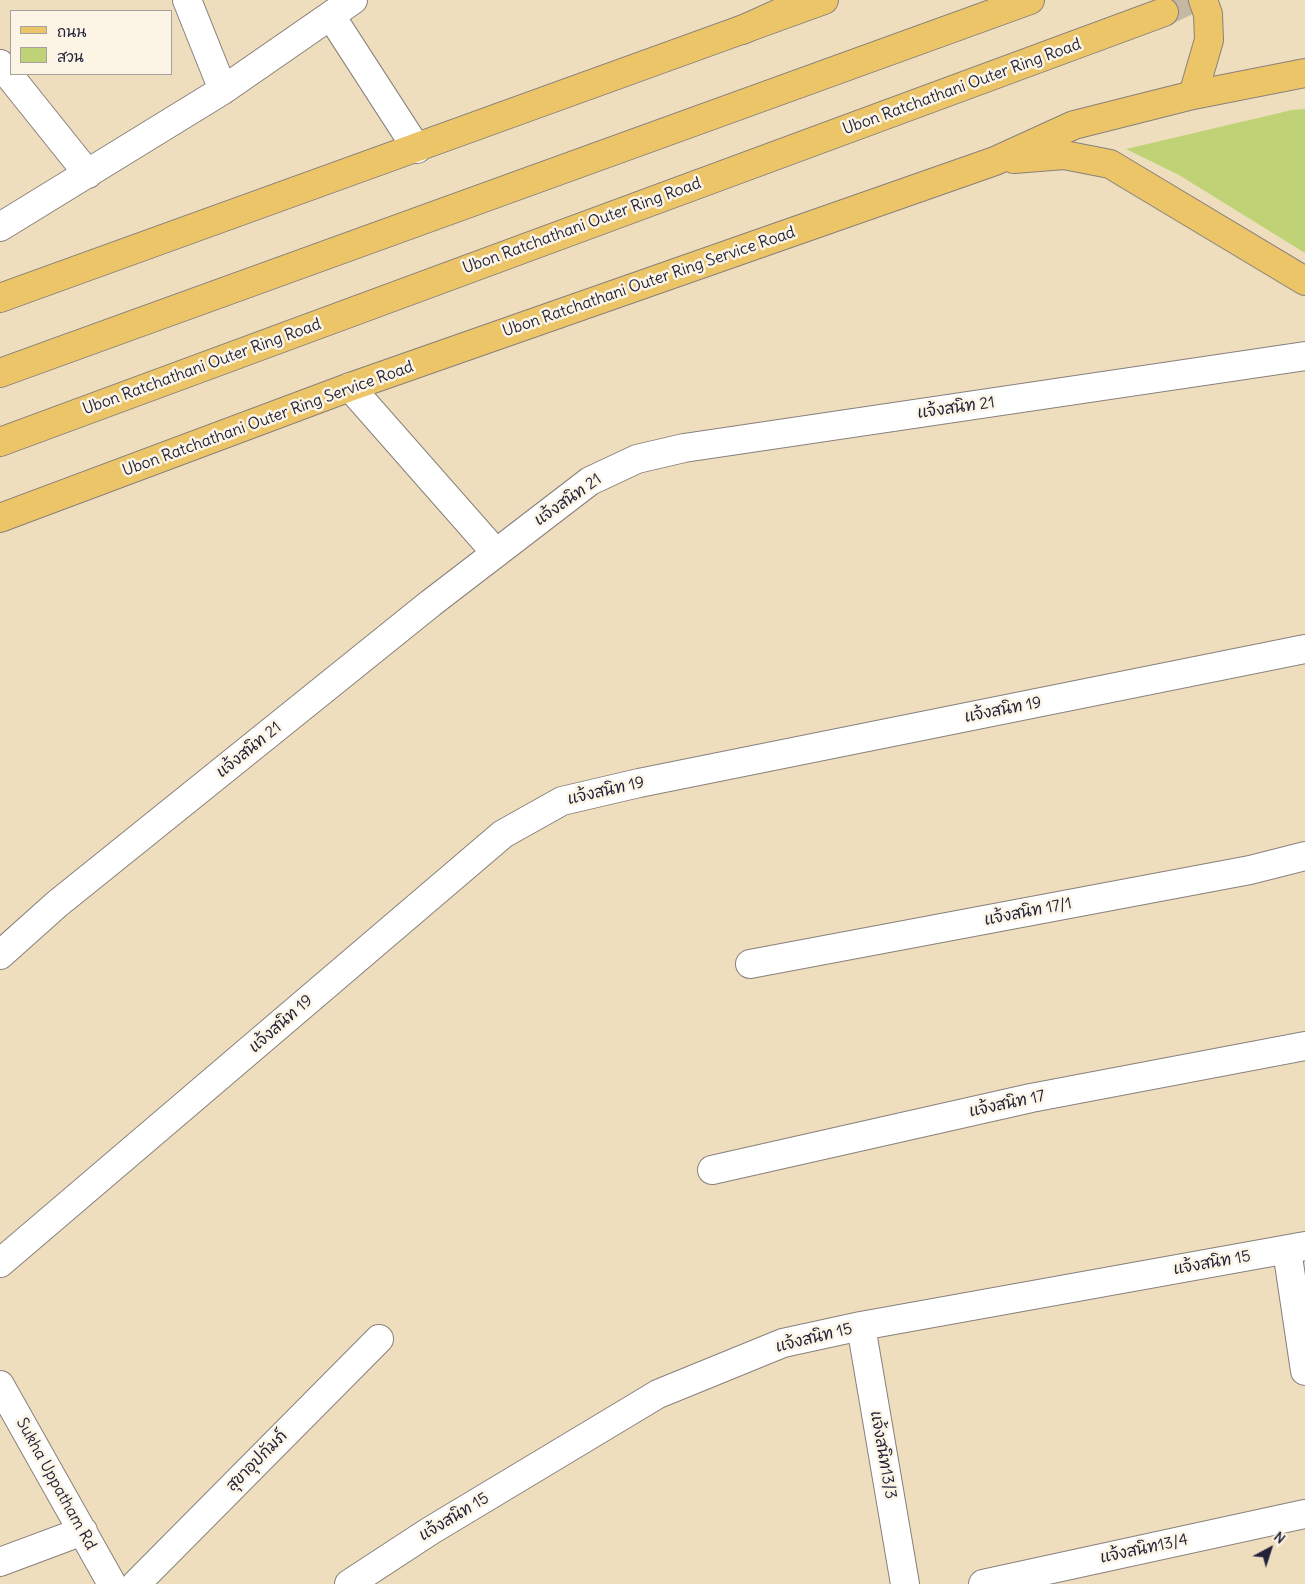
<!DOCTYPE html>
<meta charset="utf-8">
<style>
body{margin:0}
#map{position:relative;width:1305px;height:1584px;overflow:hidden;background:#eedebd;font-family:Delius,"Playpen Sans Thai",sans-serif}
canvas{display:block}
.legend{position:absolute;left:10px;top:10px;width:162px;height:65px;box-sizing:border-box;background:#fcf5e5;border:1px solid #a5a1a1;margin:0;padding:6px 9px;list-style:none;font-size:15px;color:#22223b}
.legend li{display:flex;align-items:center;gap:10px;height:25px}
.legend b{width:25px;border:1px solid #a5a1a1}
.north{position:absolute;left:1245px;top:1524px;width:50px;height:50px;-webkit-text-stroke:4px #fcf5e5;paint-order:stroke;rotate:40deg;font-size:14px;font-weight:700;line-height:20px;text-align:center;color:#22223b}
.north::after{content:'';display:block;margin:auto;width:18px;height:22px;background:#22223b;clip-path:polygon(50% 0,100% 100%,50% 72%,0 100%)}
</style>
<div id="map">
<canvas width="1305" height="1584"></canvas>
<ul class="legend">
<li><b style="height:6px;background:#edc569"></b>ถนน</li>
<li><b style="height:14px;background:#bfd376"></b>สวน</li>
</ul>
<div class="north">N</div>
</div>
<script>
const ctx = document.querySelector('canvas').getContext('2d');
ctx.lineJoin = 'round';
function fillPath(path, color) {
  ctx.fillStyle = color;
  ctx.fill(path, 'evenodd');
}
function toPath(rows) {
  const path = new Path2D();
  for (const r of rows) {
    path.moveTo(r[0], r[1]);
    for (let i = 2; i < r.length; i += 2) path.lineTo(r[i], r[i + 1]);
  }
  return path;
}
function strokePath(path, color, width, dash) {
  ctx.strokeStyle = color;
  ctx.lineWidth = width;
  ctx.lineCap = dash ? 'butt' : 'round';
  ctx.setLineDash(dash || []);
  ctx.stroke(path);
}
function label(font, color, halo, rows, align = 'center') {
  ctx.font = font + ' Delius,"Playpen Sans Thai",sans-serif';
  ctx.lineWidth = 5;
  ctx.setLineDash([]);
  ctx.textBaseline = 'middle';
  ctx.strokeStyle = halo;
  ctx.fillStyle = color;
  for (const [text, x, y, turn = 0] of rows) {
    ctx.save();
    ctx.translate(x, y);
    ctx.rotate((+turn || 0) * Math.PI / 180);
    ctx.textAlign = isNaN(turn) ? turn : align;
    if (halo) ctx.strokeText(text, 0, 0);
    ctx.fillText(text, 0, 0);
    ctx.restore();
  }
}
fillPath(toPath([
 [1305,109,1305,253,1179,175,1126,149,1292,110]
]), '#bfd376');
strokePath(toPath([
 [1164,12,1190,0]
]), '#c5b8a3', 28, [28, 14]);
const minor = toPath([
 [187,0,223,90],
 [331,16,417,149],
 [0,64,88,174],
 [0,227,223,90,353,0],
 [350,387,496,553],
 [0,955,57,904,431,603,590,481,637,459,684,448,1305,356],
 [750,964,1250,870,1305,856],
 [712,1170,1031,1098,1305,1046],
 [1287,1250,1305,1371],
 [0,1263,503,834,562,801,639,783,1305,649],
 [861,1326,905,1584],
 [0,1385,112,1584],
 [0,1562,83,1531],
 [136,1584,379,1339],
 [349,1584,430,1531,658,1394,783,1343,861,1326,1305,1246],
 [983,1584,1305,1514]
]);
const major = toPath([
 [1193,95,1209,40,1208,14,1203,0],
 [1014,159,1064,155,1110,164,1305,281],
 [0,298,824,0],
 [0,518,350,387,995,161,1074,125,1193,95,1305,73]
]);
const highway = toPath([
 [742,30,808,0],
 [0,373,1030,0],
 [0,442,1164,12]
]);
strokePath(minor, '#88807c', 30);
strokePath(major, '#88807c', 30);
strokePath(highway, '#88807c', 30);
strokePath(minor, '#fff', 28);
strokePath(major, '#edc569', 28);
strokePath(highway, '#edc569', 28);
label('16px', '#22223b', '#fcf5e5', [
 ["Ubon Ratchathani Outer Ring Road",962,87,-20],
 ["Ubon Ratchathani Outer Ring Road",582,226,-20],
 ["Ubon Ratchathani Outer Ring Service Road",649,282,-19],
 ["Ubon Ratchathani Outer Ring Road",202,367,-20],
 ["แจ้งสนิท 21",956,408,-8],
 ["Ubon Ratchathani Outer Ring Service Road",268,419,-20],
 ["แจ้งสนิท 21",568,500,-35],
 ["แจ้งสนิท 19",1003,710,-11],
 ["แจ้งสนิท 21",249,750,-39],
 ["แจ้งสนิท 19",606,791,-13],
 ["แจ้งสนิท 17/1",1028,912,-11],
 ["แจ้งสนิท 19",281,1024,-41],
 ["แจ้งสนิท 17",1007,1104,-12],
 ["แจ้งสนิท 15",1212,1263,-10],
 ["แจ้งสนิท 15",814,1338,-14],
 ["แจ้งสนิท13/3",883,1455,80],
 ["สุขาอุปกัมภ์",257,1461,-45],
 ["Sukha Uppatham Rd",56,1484,61],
 ["แจ้งสนิท 15",454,1517,-31],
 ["แจ้งสนิท13/4",1144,1549,-12]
]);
</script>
